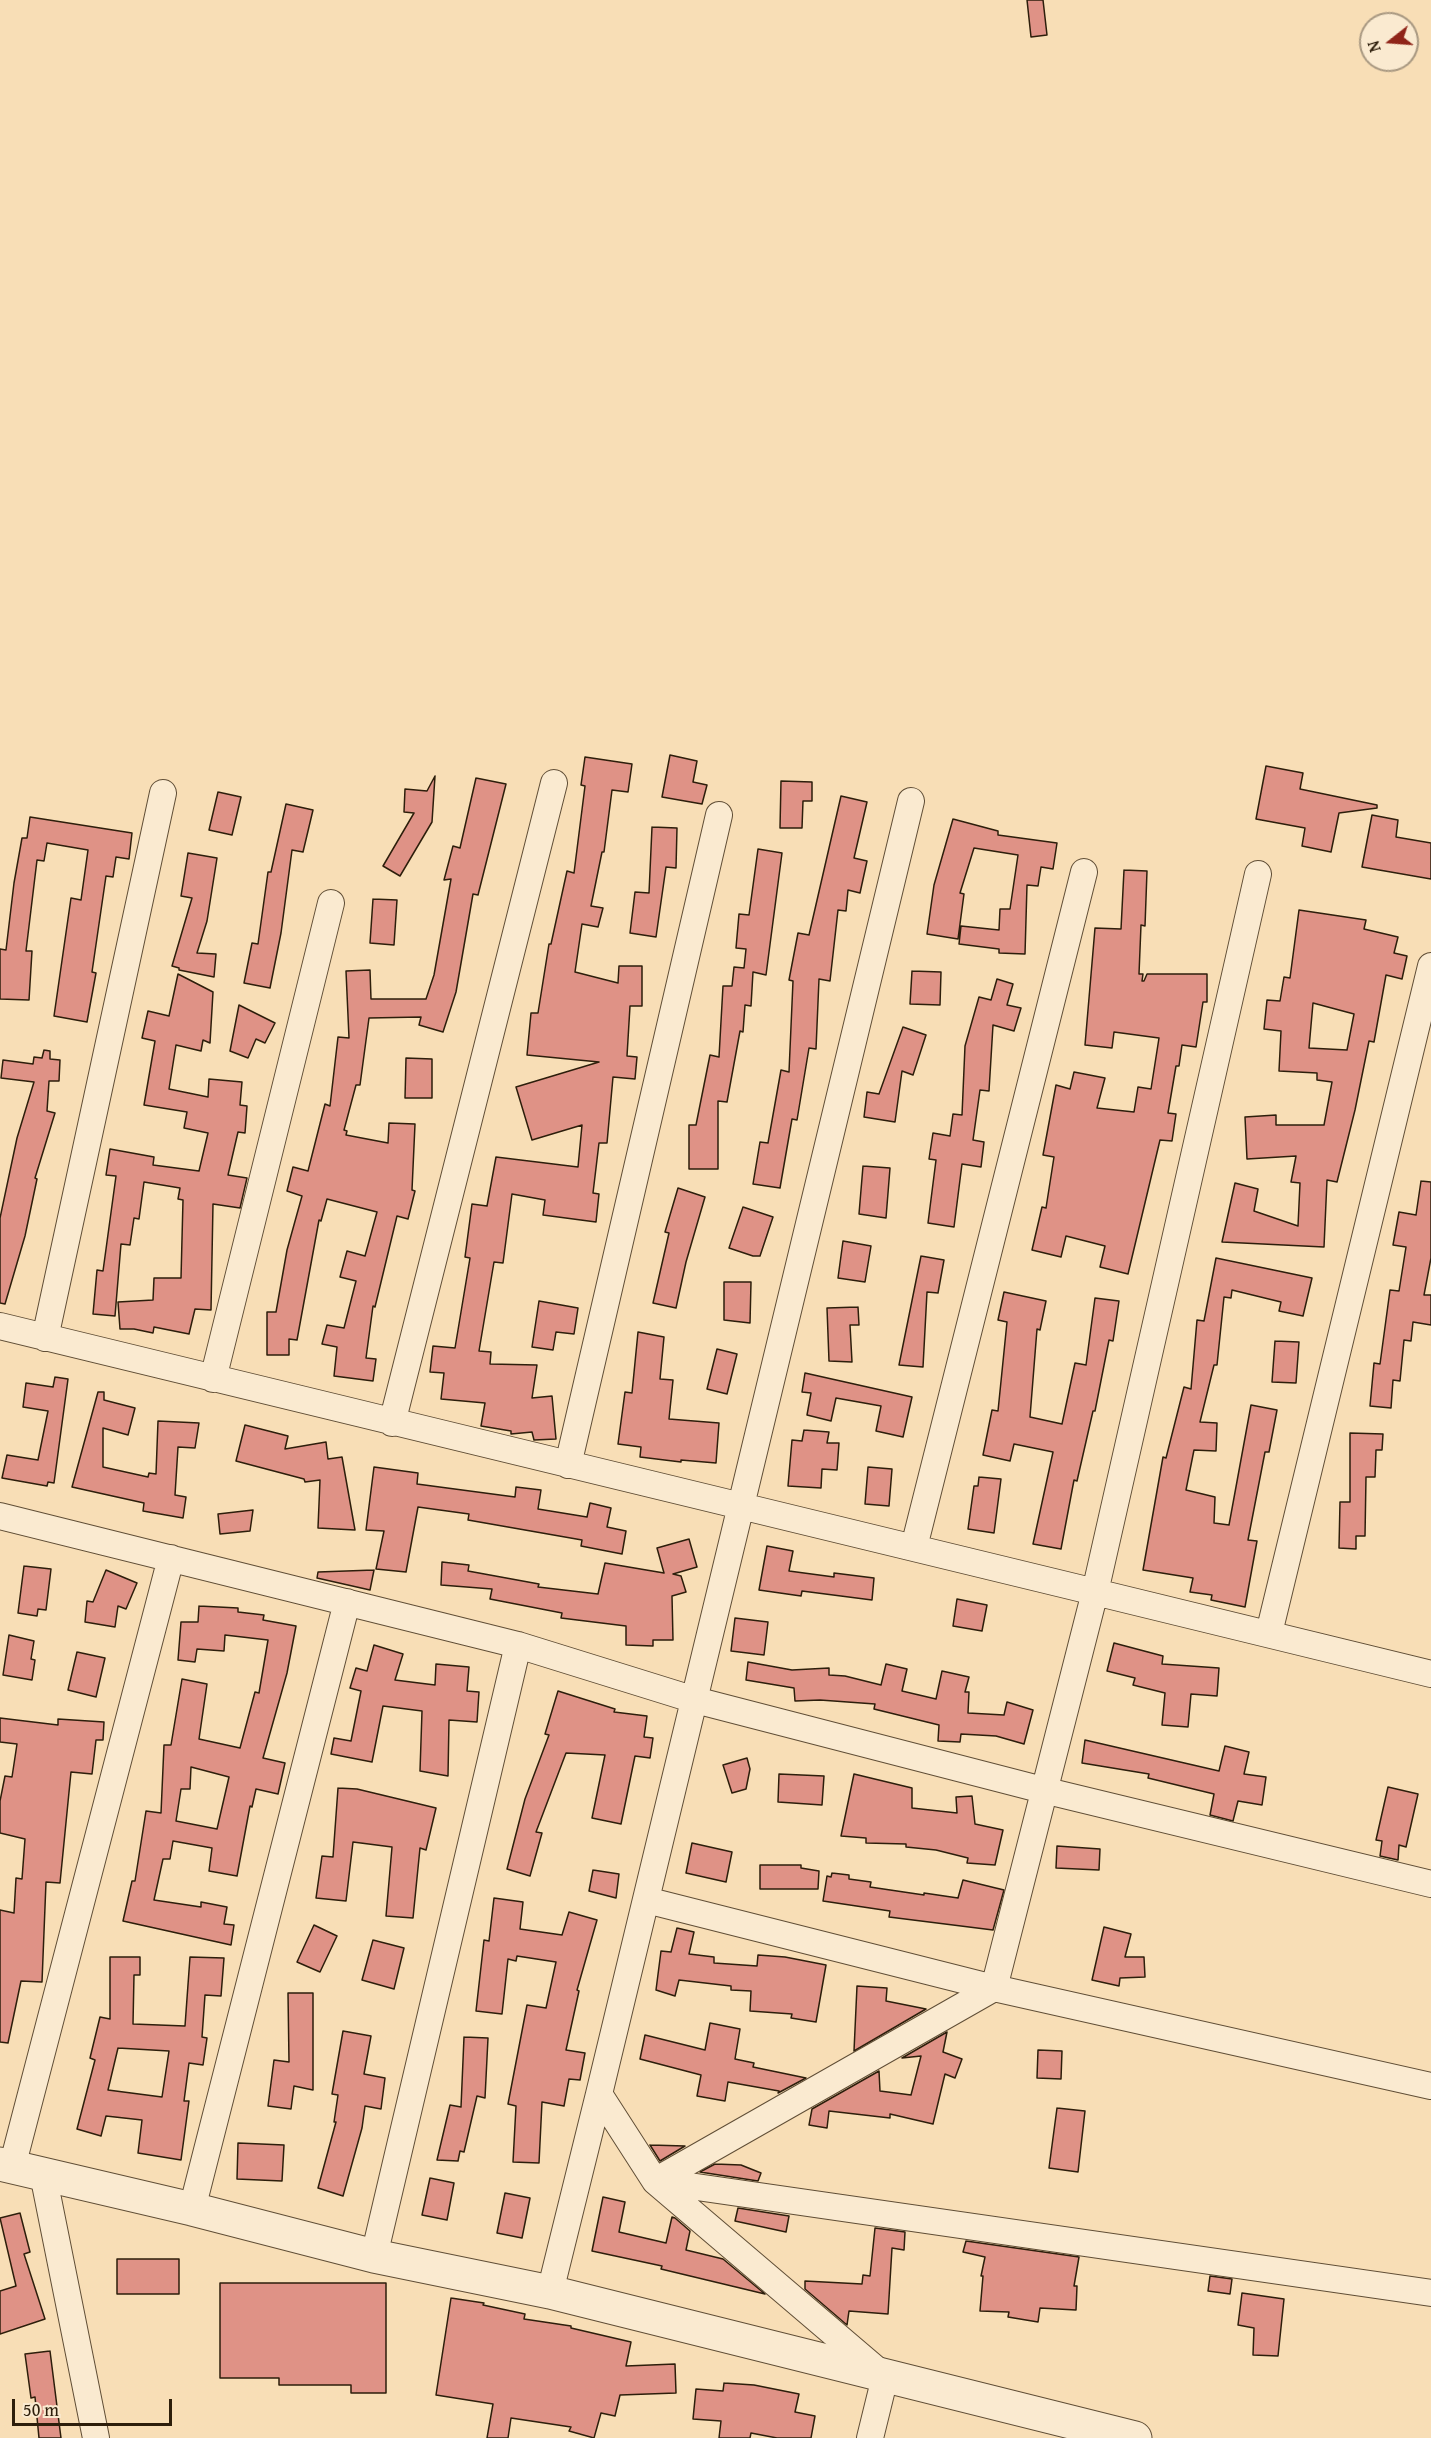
<!DOCTYPE html>
<style>
body{margin:0}
#map{position:relative;width:1431px;height:2438px;overflow:hidden;background:#f8deb6;font-family:"Gentium Book Plus",serif}
canvas{display:block}
.north{position:absolute;left:1359px;top:12px;width:60px;height:60px;box-sizing:border-box;background:#faead0;border:2px solid #a89881;border-radius:50%;rotate:253deg;font-size:16px;font-weight:700;line-height:24px;text-align:center;color:#2d1e0b}
.north::after{content:'';display:block;margin:auto;width:21px;height:27px;background:#8f2418;clip-path:polygon(50% 0,100% 100%,50% 72%,0 100%)}
.scale{position:absolute;left:12px;top:2399px;width:160px;height:27px;box-sizing:border-box;border:3px solid #2d1e0b;border-top:0;padding-left:8px;font-size:18px;line-height:21px;white-space:nowrap;color:#2d1e0b;-webkit-text-stroke:4px #faead0;paint-order:stroke}
</style>
<div id="map">
<canvas width="1431" height="2438"></canvas>
<div class="north">N</div>
<div class="scale">50 m</div>
</div>
<script>
const ctx = document.querySelector('canvas').getContext('2d');
ctx.lineJoin = 'round';
function fillPath(path, color) {
  ctx.fillStyle = color;
  ctx.fill(path, 'evenodd');
}
function toPath(rows) {
  const path = new Path2D();
  for (const r of rows) {
    path.moveTo(r[0], r[1]);
    for (let i = 2; i < r.length; i += 2) path.lineTo(r[i], r[i + 1]);
  }
  return path;
}
function strokePath(path, color, width, dash) {
  ctx.strokeStyle = color;
  ctx.lineWidth = width;
  ctx.lineCap = dash ? 'butt' : 'round';
  ctx.setLineDash(dash || []);
  ctx.stroke(path);
}
const building = toPath([
 [1027,0,1043,0,1047,35,1031,37,1027,0],
 [670,755,697,761,693,782,707,785,702,804,662,797,670,755],
 [585,757,632,764,628,792,612,790,604,852,602,852,591,906,603,908,598,927,582,924,575,972,618,983,619,966,642,966,642,1006,630,1006,627,1056,637,1057,635,1079,613,1077,607,1143,599,1143,593,1193,599,1194,596,1222,543,1215,545,1200,512,1194,503,1263,494,1262,479,1351,491,1352,490,1364,537,1365,532,1398,552,1396,556,1439,534,1440,532,1432,511,1434,511,1431,481,1426,485,1403,441,1399,444,1373,430,1372,433,1346,455,1348,470,1258,465,1257,472,1204,487,1206,496,1157,578,1167,582,1125,532,1140,516,1087,599,1062,527,1055,531,1013,538,1013,549,944,551,944,567,871,574,873,585,786,581,785,585,757],
 [1266,766,1303,773,1300,789,1377,805,1377,808,1339,813,1331,852,1302,846,1305,828,1256,819,1266,766],
 [435,776,432,822,400,876,383,866,414,813,404,812,405,789,427,791,435,776],
 [476,778,506,784,478,895,473,894,456,992,443,1032,419,1025,421,1017,369,1018,360,1085,356,1085,344,1130,347,1131,346,1135,388,1143,389,1123,415,1124,412,1190,415,1191,408,1219,397,1216,375,1307,373,1306,366,1358,376,1359,373,1381,334,1376,337,1347,322,1344,327,1325,344,1328,356,1281,340,1277,347,1251,365,1256,377,1212,327,1199,321,1221,319,1220,297,1340,289,1339,289,1355,267,1355,267,1312,276,1312,287,1250,302,1196,287,1191,293,1167,308,1171,325,1104,330,1106,338,1037,349,1038,346,971,370,970,371,999,426,999,434,975,451,879,444,880,453,846,460,848,476,778],
 [781,781,812,782,812,801,803,801,802,828,780,828,781,781],
 [218,792,241,797,232,835,209,830,218,792],
 [841,796,867,802,854,858,867,861,860,893,848,890,846,911,838,910,830,981,819,979,816,1049,809,1048,797,1120,792,1119,780,1188,753,1184,760,1142,768,1143,781,1070,789,1072,793,981,789,980,798,933,809,935,841,796],
 [286,804,313,810,303,852,292,850,281,933,270,988,244,983,252,943,258,944,268,872,271,872,286,804],
 [1372,815,1398,820,1396,837,1431,843,1431,879,1362,867,1372,815],
 [30,817,132,833,129,859,116,857,113,877,106,876,92,972,96,973,87,1022,54,1016,71,898,81,900,88,850,47,843,44,861,37,860,26,951,32,951,29,1000,0,999,0,949,6,950,14,883,22,838,27,838,30,817],
 [953,819,998,831,998,835,1057,843,1053,869,1041,867,1038,886,1027,885,1025,954,999,953,999,949,959,944,961,926,999,930,1000,909,1010,909,1018,855,974,848,960,893,964,894,958,939,927,934,934,885,953,819],
 [652,827,677,828,676,868,666,867,656,937,630,933,635,892,649,893,652,827],
 [758,849,782,853,766,975,753,972,751,1006,745,1005,743,1032,740,1031,727,1102,718,1101,718,1169,689,1169,689,1125,696,1125,710,1055,719,1057,723,986,732,986,734,967,744,968,746,949,736,948,739,914,749,915,758,849],
 [188,853,217,858,207,921,197,953,216,954,214,977,179,970,179,968,172,966,192,898,181,896,188,853],
 [1124,870,1147,871,1145,926,1141,925,1139,974,1143,974,1142,981,1144,981,1147,974,1207,974,1207,1002,1203,1002,1196,1047,1182,1045,1179,1066,1176,1066,1168,1113,1176,1114,1172,1141,1160,1140,1128,1274,1100,1267,1105,1246,1066,1236,1061,1257,1032,1250,1042,1207,1046,1208,1054,1157,1043,1155,1056,1085,1070,1089,1074,1072,1105,1078,1097,1108,1134,1112,1138,1087,1151,1089,1159,1038,1114,1032,1112,1048,1085,1045,1095,928,1121,929,1124,870],
 [373,899,397,900,394,945,370,943,373,899],
 [1299,910,1366,920,1364,929,1398,937,1394,953,1407,956,1402,979,1386,975,1374,1042,1369,1041,1355,1110,1337,1182,1327,1180,1324,1247,1222,1242,1235,1183,1258,1189,1254,1211,1298,1226,1300,1183,1291,1182,1296,1156,1247,1159,1245,1117,1276,1115,1276,1125,1324,1125,1332,1082,1317,1080,1317,1073,1279,1071,1281,1031,1264,1029,1267,1000,1280,1001,1284,977,1290,978,1299,910],
 [1313,1003,1354,1014,1347,1050,1309,1048,1313,1003],
 [912,971,941,972,940,1005,910,1004,912,971],
 [178,974,213,992,210,1043,203,1040,201,1051,176,1045,169,1089,208,1097,209,1079,242,1082,240,1105,247,1106,245,1133,238,1132,228,1175,247,1178,240,1208,213,1204,211,1310,195,1309,189,1334,154,1327,153,1333,134,1329,120,1329,118,1302,153,1300,154,1278,181,1278,183,1200,178,1199,180,1188,144,1182,139,1219,134,1218,130,1245,121,1244,115,1316,93,1314,97,1270,103,1271,116,1176,106,1175,110,1149,154,1157,153,1165,199,1171,208,1133,184,1128,187,1112,144,1105,155,1041,142,1038,148,1011,169,1016,178,974],
 [997,979,1013,984,1007,1005,1021,1008,1014,1031,993,1025,989,1091,980,1090,973,1140,984,1142,981,1167,962,1164,954,1227,928,1223,936,1160,929,1159,933,1133,950,1136,953,1114,962,1115,965,1046,979,997,991,1000,997,979],
 [239,1005,275,1023,265,1043,256,1039,248,1058,230,1051,239,1005],
 [903,1027,926,1035,913,1075,902,1071,895,1122,864,1117,867,1092,879,1094,903,1027],
 [44,1050,50,1051,50,1059,60,1060,59,1081,49,1081,47,1111,55,1113,35,1178,37,1179,25,1236,5,1304,0,1303,0,1218,17,1138,34,1082,1,1078,3,1060,33,1064,34,1057,42,1058,44,1050],
 [406,1058,432,1059,432,1098,405,1098,406,1058],
 [863,1166,890,1168,886,1218,859,1214,863,1166],
 [1421,1181,1431,1182,1431,1258,1424,1295,1431,1295,1431,1325,1413,1322,1411,1341,1404,1340,1400,1381,1393,1380,1391,1408,1370,1406,1374,1363,1380,1364,1390,1290,1399,1291,1406,1247,1393,1245,1399,1212,1416,1215,1421,1181],
 [678,1188,705,1197,686,1262,676,1308,653,1303,669,1233,665,1232,678,1188],
 [743,1207,773,1217,760,1256,753,1256,729,1248,743,1207],
 [843,1241,871,1246,865,1282,838,1278,843,1241],
 [921,1256,944,1260,938,1293,927,1292,923,1367,899,1365,921,1256],
 [1216,1258,1312,1278,1303,1316,1279,1311,1281,1302,1232,1290,1231,1298,1224,1297,1217,1365,1214,1365,1200,1422,1217,1423,1216,1451,1194,1450,1186,1490,1215,1497,1214,1523,1229,1525,1251,1405,1277,1410,1269,1452,1265,1452,1248,1540,1257,1541,1245,1607,1211,1600,1212,1595,1190,1592,1193,1578,1143,1570,1163,1457,1166,1458,1184,1387,1191,1389,1197,1320,1204,1321,1216,1258],
 [724,1282,751,1282,750,1323,724,1320,724,1282],
 [1004,1292,1046,1301,1040,1330,1037,1329,1030,1417,1062,1424,1075,1363,1086,1365,1095,1298,1119,1301,1113,1341,1109,1340,1095,1411,1093,1411,1077,1481,1074,1480,1061,1549,1033,1544,1053,1452,1014,1444,1010,1461,983,1455,992,1410,998,1411,1007,1322,998,1320,1004,1292],
 [539,1301,578,1308,574,1334,556,1332,553,1350,532,1347,539,1301],
 [858,1307,859,1325,850,1325,852,1362,829,1361,827,1308,858,1307],
 [638,1332,664,1337,660,1379,673,1380,669,1419,719,1423,716,1463,681,1460,681,1462,640,1457,641,1447,618,1444,625,1392,632,1393,638,1332],
 [1275,1341,1299,1342,1296,1383,1272,1382,1275,1341],
 [717,1349,737,1354,727,1394,707,1389,717,1349],
 [805,1373,912,1397,903,1437,876,1431,881,1406,836,1398,831,1421,807,1415,811,1393,802,1392,805,1373],
 [55,1377,68,1379,54,1483,48,1482,47,1486,2,1478,7,1455,38,1460,48,1411,23,1407,26,1383,53,1387,55,1377],
 [98,1392,104,1392,104,1400,135,1408,128,1435,103,1428,103,1467,148,1477,149,1473,156,1474,158,1421,199,1423,195,1448,178,1447,175,1495,186,1497,183,1518,143,1511,144,1503,72,1487,98,1392],
 [245,1425,288,1436,285,1449,326,1442,328,1459,342,1457,355,1530,318,1528,320,1480,305,1482,304,1479,236,1461,245,1425],
 [804,1430,829,1432,827,1443,839,1443,837,1470,822,1469,821,1488,788,1486,792,1440,802,1441,804,1430],
 [1350,1433,1383,1434,1382,1450,1376,1450,1375,1477,1366,1477,1365,1536,1356,1536,1356,1549,1339,1548,1340,1502,1350,1502,1350,1433],
 [374,1467,418,1473,417,1484,515,1497,516,1487,541,1490,538,1509,587,1517,590,1503,611,1508,607,1527,626,1531,622,1554,581,1546,582,1540,468,1520,469,1514,418,1507,406,1572,376,1569,384,1531,366,1530,374,1467],
 [868,1467,892,1469,889,1506,865,1504,868,1467],
 [979,1477,1001,1479,994,1533,968,1529,974,1486,978,1486,979,1477],
 [253,1510,250,1531,220,1534,218,1514,253,1510],
 [689,1539,697,1567,673,1574,681,1576,686,1592,672,1596,673,1640,653,1640,653,1646,626,1645,626,1626,561,1618,562,1613,490,1599,492,1589,441,1585,442,1562,469,1565,468,1571,539,1584,538,1587,598,1594,605,1563,664,1573,657,1548,689,1539],
 [767,1546,793,1551,789,1571,834,1577,834,1573,874,1578,872,1600,802,1591,801,1596,759,1590,767,1546],
 [24,1566,51,1569,46,1610,38,1609,37,1616,18,1613,24,1566],
 [106,1570,137,1583,126,1609,118,1606,115,1627,85,1622,87,1601,93,1602,106,1570],
 [374,1570,370,1590,317,1578,318,1572,374,1570],
 [957,1599,987,1605,982,1631,953,1626,957,1599],
 [199,1606,238,1608,238,1612,264,1615,263,1620,296,1626,287,1673,263,1758,285,1763,278,1794,256,1789,252,1807,250,1806,237,1876,209,1871,212,1848,173,1841,170,1859,163,1859,154,1900,201,1907,201,1902,227,1907,224,1924,234,1925,231,1945,123,1921,132,1881,135,1881,146,1811,161,1813,164,1745,171,1745,182,1679,207,1684,199,1739,240,1748,255,1692,259,1693,268,1640,225,1635,224,1651,197,1649,195,1662,178,1660,181,1622,198,1622,199,1606],
 [191,1767,229,1777,217,1829,176,1821,181,1789,190,1789,191,1767],
 [735,1618,768,1622,764,1655,731,1651,735,1618],
 [9,1635,34,1641,31,1659,35,1660,32,1680,3,1675,9,1635],
 [1114,1643,1163,1656,1162,1664,1219,1668,1217,1696,1191,1694,1188,1727,1162,1725,1165,1693,1133,1685,1135,1678,1107,1671,1114,1643],
 [374,1645,403,1654,395,1680,435,1685,436,1664,469,1667,467,1691,479,1692,477,1722,449,1720,448,1776,420,1771,422,1711,383,1706,372,1762,331,1754,334,1738,351,1741,361,1691,350,1688,356,1668,367,1671,374,1645],
 [77,1652,105,1658,96,1697,68,1690,77,1652],
 [748,1662,792,1670,829,1668,829,1675,845,1676,881,1685,886,1664,907,1669,902,1691,936,1699,942,1671,969,1677,965,1692,969,1692,968,1713,1004,1715,1007,1702,1033,1710,1024,1744,996,1736,961,1734,960,1742,938,1741,939,1725,874,1709,875,1704,820,1700,795,1701,794,1688,746,1680,748,1662],
 [558,1691,615,1709,614,1712,647,1716,644,1737,653,1738,650,1758,635,1756,621,1824,592,1818,605,1755,566,1753,536,1832,542,1833,530,1876,507,1869,525,1799,549,1735,545,1734,558,1691],
 [0,1718,58,1725,58,1719,104,1722,103,1740,96,1740,92,1774,71,1772,60,1883,46,1882,42,1982,21,1981,8,2043,0,2042,0,1910,14,1913,16,1878,22,1879,25,1839,0,1833,0,1801,5,1776,12,1777,17,1744,0,1742,0,1718],
 [1085,1740,1219,1771,1225,1746,1249,1752,1244,1774,1266,1777,1262,1805,1238,1801,1233,1821,1210,1815,1214,1794,1148,1778,1149,1774,1082,1763,1085,1740],
 [747,1758,750,1769,746,1789,732,1793,723,1765,747,1758],
 [779,1774,824,1776,822,1805,778,1802,779,1774],
 [854,1774,912,1788,912,1808,957,1813,956,1797,972,1796,975,1824,1003,1830,995,1865,967,1863,968,1858,936,1850,906,1847,906,1844,866,1843,866,1838,841,1836,854,1774],
 [1388,1787,1418,1794,1406,1847,1399,1845,1398,1860,1380,1856,1382,1841,1376,1840,1388,1787],
 [338,1788,357,1789,436,1808,426,1850,420,1848,413,1918,386,1916,392,1847,353,1842,346,1901,316,1898,322,1856,333,1857,338,1788],
 [692,1843,732,1852,726,1882,686,1873,692,1843],
 [1057,1846,1100,1849,1099,1870,1056,1868,1057,1846],
 [760,1865,801,1865,801,1868,819,1871,818,1889,760,1889,760,1865],
 [593,1870,619,1874,616,1898,589,1891,593,1870],
 [832,1873,849,1875,849,1879,871,1882,870,1887,924,1895,924,1893,958,1898,963,1880,1004,1890,993,1930,889,1917,890,1911,823,1901,827,1876,831,1877,832,1873],
 [494,1898,523,1902,520,1929,562,1935,569,1912,597,1920,577,1990,579,1991,566,2050,585,2053,580,2080,569,2079,564,2106,542,2102,539,2163,513,2162,516,2106,508,2104,527,2005,546,2008,556,1962,517,1956,516,1961,508,1959,502,2014,476,2011,484,1940,489,1941,494,1898],
 [314,1925,337,1936,320,1972,297,1962,314,1925],
 [1104,1927,1131,1934,1125,1957,1144,1957,1145,1977,1120,1978,1119,1986,1092,1980,1104,1927],
 [677,1928,694,1932,689,1954,714,1957,714,1963,757,1966,758,1955,785,1957,826,1965,816,2022,791,2018,792,2014,750,2011,751,1991,731,1990,731,1986,679,1980,675,1996,656,1990,661,1951,671,1952,677,1928],
 [373,1940,404,1948,394,1989,362,1980,373,1940],
 [110,1957,140,1957,140,1975,134,1975,133,2024,185,2026,190,1957,224,1958,221,1996,205,1995,202,2037,207,2038,203,2065,189,2063,184,2101,189,2101,181,2160,138,2153,142,2120,106,2116,101,2136,77,2129,95,2060,90,2058,100,2017,110,2019,110,1957],
 [118,2048,169,2051,162,2097,108,2090,118,2048],
 [857,1986,887,1988,886,2001,926,2009,854,2051,857,1986],
 [288,1993,313,1993,313,2090,294,2086,291,2109,268,2106,274,2060,289,2062,288,1993],
 [710,2023,740,2029,735,2059,754,2063,753,2067,806,2078,778,2093,779,2091,728,2082,725,2101,697,2096,701,2075,640,2059,645,2035,705,2050,710,2023],
 [343,2031,371,2036,364,2074,385,2078,381,2109,365,2106,362,2128,343,2196,318,2188,336,2122,334,2122,338,2095,332,2094,343,2031],
 [947,2032,943,2052,962,2059,955,2078,945,2074,933,2124,890,2114,890,2118,829,2111,827,2128,809,2125,812,2109,879,2071,880,2091,911,2095,921,2056,902,2058,947,2032],
 [464,2037,488,2038,485,2098,477,2096,464,2152,460,2151,458,2161,437,2160,450,2105,461,2107,464,2037],
 [1038,2050,1062,2051,1061,2079,1037,2078,1038,2050],
 [1057,2108,1085,2111,1078,2172,1049,2168,1057,2108],
 [238,2143,284,2145,282,2181,237,2179,238,2143],
 [650,2145,685,2146,660,2161,650,2145],
 [715,2164,741,2165,761,2173,758,2181,700,2172,715,2164],
 [430,2178,454,2183,447,2220,422,2215,430,2178],
 [505,2193,530,2198,522,2238,497,2233,505,2193],
 [603,2197,625,2202,619,2232,666,2243,672,2217,675,2218,690,2231,686,2250,723,2259,765,2294,661,2269,662,2266,592,2251,603,2197],
 [738,2208,789,2216,786,2232,735,2221,738,2208],
 [20,2213,30,2252,24,2254,45,2319,0,2334,0,2291,16,2286,0,2218,20,2213],
 [875,2228,905,2232,904,2250,892,2248,888,2314,849,2311,847,2325,805,2289,805,2281,862,2284,863,2275,870,2276,875,2228],
 [966,2241,1079,2257,1074,2286,1077,2286,1076,2310,1040,2308,1038,2322,1008,2317,1009,2312,980,2311,983,2276,981,2276,985,2257,963,2252,966,2241],
 [117,2259,179,2259,179,2294,117,2294,117,2259],
 [1210,2276,1232,2279,1230,2294,1208,2291,1210,2276],
 [220,2283,386,2283,386,2393,351,2393,351,2385,279,2385,279,2378,220,2378,220,2283],
 [1242,2293,1284,2299,1278,2356,1253,2355,1254,2328,1238,2325,1242,2293],
 [451,2298,484,2303,483,2305,525,2314,524,2319,571,2326,571,2328,631,2342,626,2366,675,2364,676,2393,620,2395,615,2416,601,2413,594,2438,569,2431,571,2427,511,2418,508,2438,487,2438,493,2404,436,2395,451,2298],
 [50,2351,61,2438,39,2438,35,2397,31,2398,25,2354,50,2351],
 [724,2383,754,2385,799,2394,795,2412,815,2416,811,2438,777,2438,751,2433,750,2438,719,2438,721,2421,693,2419,696,2389,723,2391,724,2383]
]);
fillPath(building, '#df9286');
strokePath(building, '#2d1e0b', 1.5);
const minor = toPath([
 [1258,874,1095,1592,1431,1674],
 [0,1326,1095,1592,994,1988,655,2181,885,2377,870,2438],
 [45,1338,163,793],
 [213,1379,331,903],
 [392,1423,554,783],
 [568,1465,719,815],
 [0,1516,518,1645,695,1700,1043,1790,1431,1884],
 [914,1547,1084,872],
 [1269,1633,1431,966],
 [646,1900,994,1988,1431,2086],
 [599,2094,911,801],
 [12,2167,171,1558],
 [43,2174,96,2438],
 [192,2209,347,1602],
 [374,2256,518,1645],
 [550,2292,599,2094,655,2181,1431,2293]
]);
const tertiary = toPath([
 [0,2164,192,2209,374,2256,550,2292,1135,2438]
]);
strokePath(minor, '#604e36', 28);
strokePath(tertiary, '#604e36', 35);
strokePath(minor, '#faead0', 26);
strokePath(tertiary, '#faead0', 33);
</script>
